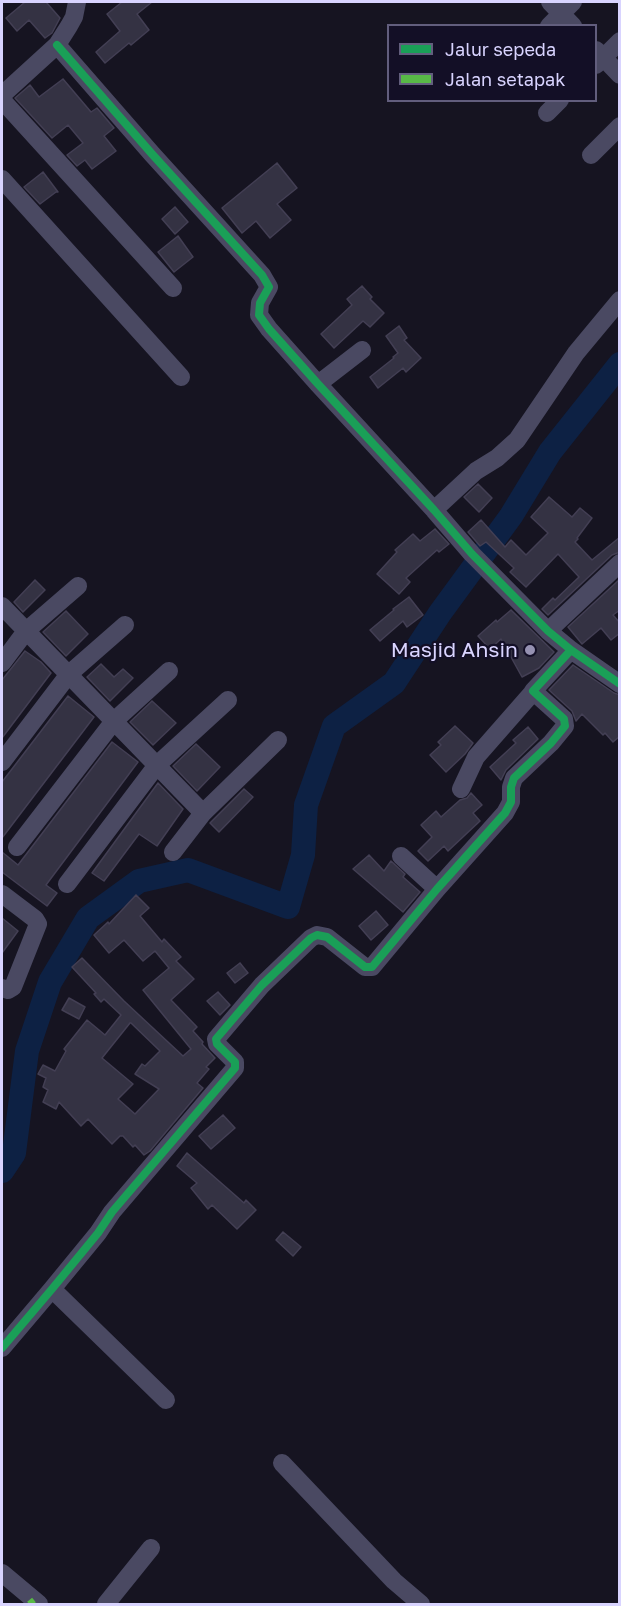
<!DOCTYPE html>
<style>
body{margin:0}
#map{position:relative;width:621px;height:1606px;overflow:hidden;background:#161421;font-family:"Golos Text",sans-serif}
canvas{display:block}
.frame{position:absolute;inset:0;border:3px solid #d9d4ff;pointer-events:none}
.legend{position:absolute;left:387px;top:24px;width:210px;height:78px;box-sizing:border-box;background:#130f26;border:2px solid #625e7d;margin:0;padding:8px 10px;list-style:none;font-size:18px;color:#d9d4ff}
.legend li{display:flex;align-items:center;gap:12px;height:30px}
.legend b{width:30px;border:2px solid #625e7d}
</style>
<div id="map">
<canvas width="621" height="1606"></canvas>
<div class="frame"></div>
<ul class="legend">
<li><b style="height:8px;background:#1a9f57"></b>Jalur sepeda</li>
<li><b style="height:8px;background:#58b947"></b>Jalan setapak</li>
</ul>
</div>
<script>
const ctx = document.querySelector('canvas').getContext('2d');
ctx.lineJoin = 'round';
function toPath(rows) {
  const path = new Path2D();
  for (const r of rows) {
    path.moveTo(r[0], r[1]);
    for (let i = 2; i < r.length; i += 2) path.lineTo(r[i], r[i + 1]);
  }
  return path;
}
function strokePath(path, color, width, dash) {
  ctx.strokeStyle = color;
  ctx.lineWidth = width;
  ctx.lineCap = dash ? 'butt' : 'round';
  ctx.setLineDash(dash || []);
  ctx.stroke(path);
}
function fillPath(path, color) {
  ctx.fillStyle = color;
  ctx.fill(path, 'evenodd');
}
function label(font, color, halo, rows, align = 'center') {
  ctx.font = font + ' "Golos Text",sans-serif';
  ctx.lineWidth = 4.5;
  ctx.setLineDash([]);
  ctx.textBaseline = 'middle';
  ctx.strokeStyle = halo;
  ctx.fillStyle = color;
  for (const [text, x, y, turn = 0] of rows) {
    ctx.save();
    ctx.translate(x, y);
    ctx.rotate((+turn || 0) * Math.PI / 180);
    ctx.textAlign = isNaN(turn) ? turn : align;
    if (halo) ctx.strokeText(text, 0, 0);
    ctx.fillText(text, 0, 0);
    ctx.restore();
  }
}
strokePath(toPath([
 [2,1171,14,1153,27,1051,50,982,88,918,139,881,188,870,288,907,303,855,306,805,334,726,394,683,440,613,511,516,550,452,620,364]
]), '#0d2144', 24);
const building = toPath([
 [25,2,46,2,60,18,52,33,45,38,29,20,17,31,6,18,25,2],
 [122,2,152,2,137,14,149,30,131,45,129,43,105,63,96,52,120,31,107,14,122,2],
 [63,79,91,112,97,108,114,128,104,136,116,151,92,169,85,160,77,166,67,155,83,143,68,125,52,138,15,98,30,85,39,97,63,79],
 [277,163,297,188,277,204,291,220,270,238,256,221,242,233,222,208,277,163],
 [43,172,58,192,56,192,40,204,24,187,43,172],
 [175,207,188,222,175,234,162,219,175,207],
 [178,236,193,257,174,272,158,252,178,236],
 [362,286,372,297,370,299,384,313,370,327,363,321,334,348,321,334,352,305,347,299,362,286],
 [399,326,407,338,404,340,421,358,406,372,403,368,378,388,370,377,394,358,393,357,398,353,386,336,399,326],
 [478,484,492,498,479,512,464,497,478,484],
 [549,497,572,517,580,508,592,518,577,538,578,539,575,542,592,560,620,537,620,552,612,555,548,615,542,609,553,598,555,600,579,577,558,554,526,587,510,572,514,568,486,542,480,546,468,532,481,520,505,547,511,540,526,555,548,533,531,517,549,497],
 [435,529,449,544,439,552,437,550,406,578,410,582,399,594,377,574,397,552,395,550,413,534,420,541,435,529],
 [620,579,620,610,613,615,620,623,620,633,611,640,601,628,582,644,568,627,620,579],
 [35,580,45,590,23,612,14,602,35,580],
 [409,597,423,615,407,627,403,621,380,641,370,630,394,610,393,609,409,597],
 [511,610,554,652,539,668,522,677,501,639,490,649,478,636,496,620,497,622,511,610],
 [66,611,88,634,66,656,43,632,66,611],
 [25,651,41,662,51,673,2,738,2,680,25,651],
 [101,664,114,677,123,669,133,678,110,701,87,677,101,664],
 [573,665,614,693,620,695,620,736,613,742,605,733,603,735,582,714,576,721,572,711,549,690,573,665],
 [68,696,94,717,2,838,2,782,68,696],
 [152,701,176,723,153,745,130,722,152,701],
 [455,726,473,743,465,754,446,772,430,755,441,745,438,742,455,726],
 [528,727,538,739,506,770,501,780,490,767,516,743,513,740,528,727],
 [112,742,138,762,46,885,57,893,47,906,2,872,2,852,18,865,112,742],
 [196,744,220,767,197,791,173,766,196,744],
 [158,783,183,809,157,846,139,834,104,881,92,873,158,783],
 [244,789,253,797,219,832,210,823,244,789],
 [471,793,482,805,473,813,480,821,448,851,444,846,428,861,418,851,432,837,421,825,436,811,441,817,460,800,467,798,471,793],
 [369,855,384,871,391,861,405,874,403,877,420,892,403,912,353,869,369,855],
 [136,895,149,908,140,916,162,942,164,939,181,957,176,961,194,979,171,1000,197,1027,193,1031,203,1042,202,1044,215,1058,206,1067,209,1069,197,1083,203,1088,150,1151,144,1155,135,1145,133,1147,123,1136,120,1136,112,1144,88,1119,81,1126,59,1102,56,1109,43,1102,48,1090,43,1087,46,1078,38,1074,43,1065,55,1071,66,1051,64,1049,87,1020,105,1035,121,1015,104,999,101,1002,94,994,96,993,72,967,82,958,124,1001,183,1056,191,1049,143,990,169,968,155,951,143,961,124,940,109,953,94,935,108,922,109,924,136,895],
 [130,1023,131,1023,160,1051,145,1066,142,1064,135,1074,159,1089,135,1114,118,1099,133,1084,102,1058,130,1023],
 [376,911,388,925,371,940,359,926,376,911],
 [2,918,18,931,2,953,2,918],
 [240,963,248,973,235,983,227,973,240,963],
 [218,992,230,1005,220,1015,207,1001,218,992],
 [69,998,85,1007,79,1019,62,1010,69,998],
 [223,1115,235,1128,211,1149,199,1136,223,1115],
 [187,1153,244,1203,246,1200,256,1210,237,1229,212,1205,208,1209,191,1188,197,1183,177,1166,187,1153],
 [283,1232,301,1247,293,1256,276,1240,283,1232]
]);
fillPath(building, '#343243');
strokePath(building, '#433f54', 1.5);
strokePath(toPath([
 [550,2,573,26],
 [549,26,573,2],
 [57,45,152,154,262,275,269,287,260,303,259,315,269,329,318,384,434,510,472,554,548,631,571,650,620,684],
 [596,50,620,75],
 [596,65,620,41],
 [2,95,57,45,69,26,74,17,77,2],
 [2,100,173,288],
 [547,113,560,100],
 [591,155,620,126],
 [2,179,181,377],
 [318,384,362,350],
 [434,510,476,471,497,458,517,440,576,353,620,300],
 [2,606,203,813],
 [548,631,620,563],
 [2,663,26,631,78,586],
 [2,762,69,674,125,625],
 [461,789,476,757,533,692],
 [17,847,114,721,169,671],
 [173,852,203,813,278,740],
 [401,856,437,889],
 [67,884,157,765,228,700],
 [2,894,35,919,38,924,13,987,8,990,2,988],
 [52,1289,166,1400],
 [2,1348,52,1289,98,1233,112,1212,235,1068,235,1062,217,1044,216,1039,262,985,311,938,317,935,327,937,365,967,372,967,437,889,505,813,511,802,511,787,514,778,551,743,565,726,564,719,533,691,571,650],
 [282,1463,394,1581,421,1604],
 [2,1573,39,1604],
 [106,1604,151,1548]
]), '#4a4962', 18);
strokePath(toPath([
 [29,1604,34,1600]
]), '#58b947', 6, [12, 6]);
strokePath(toPath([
 [57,45,152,154,262,275,269,287,260,303,259,315,269,329,318,384,434,510,472,554,548,631,571,650,620,684],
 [2,1348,52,1289,98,1233,112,1212,235,1068,235,1062,217,1044,216,1039,262,985,311,938,317,935,327,937,365,967,372,967,437,889,505,813,511,802,511,787,514,778,551,743,565,726,564,719,533,691,571,650]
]), '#1a9f57', 8);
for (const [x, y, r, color] of [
 [530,650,6,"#9591b1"]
]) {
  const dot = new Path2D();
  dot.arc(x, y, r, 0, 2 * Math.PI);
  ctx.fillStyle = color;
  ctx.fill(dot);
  strokePath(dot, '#130f26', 2);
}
label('21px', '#d9d4ff', '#130f26', [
 ["Masjid Ahsin",518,650]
], 'right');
</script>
